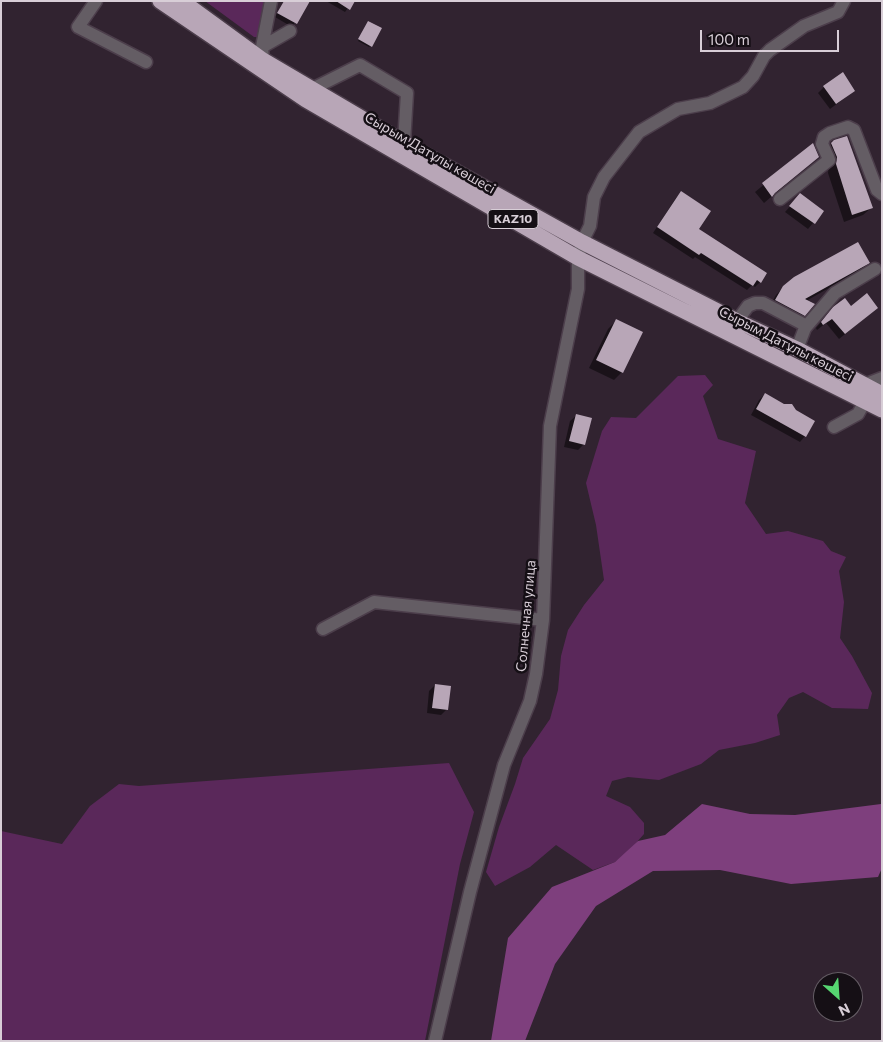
<!DOCTYPE html>
<meta charset="utf-8">
<style>
body{margin:0}
#map{position:relative;width:883px;height:1042px;overflow:hidden;background:#312330;font-family:Commissioner,sans-serif}
canvas{display:block}
.frame{position:absolute;inset:0;border:2px solid #d8ced7;pointer-events:none}
.north{position:absolute;left:813px;top:972px;width:50px;height:50px;box-sizing:border-box;background:#150f15;border:1px solid #635b63;border-radius:50%;rotate:154deg;font-size:14px;font-weight:700;line-height:20px;text-align:center;color:#d8ced7}
.north::after{content:'';display:block;margin:auto;width:18px;height:22px;background:#56d671;clip-path:polygon(50% 0,100% 100%,50% 72%,0 100%)}
.scale{position:absolute;left:700px;top:30px;width:139px;height:22px;box-sizing:border-box;border:2px solid #d8ced7;border-top:0;padding-left:6px;font-size:15px;line-height:18px;white-space:nowrap;color:#d8ced7;-webkit-text-stroke:4px #150f15;paint-order:stroke}
</style>
<div id="map">
<canvas width="883" height="1042"></canvas>
<div class="frame"></div>
<div class="north">N</div>
<div class="scale">100 m</div>
</div>
<script>
const ctx = document.querySelector('canvas').getContext('2d');
ctx.lineJoin = 'round';
function fillPath(path, color) {
  ctx.fillStyle = color;
  ctx.fill(path, 'evenodd');
}
function toPath(rows) {
  const path = new Path2D();
  for (const r of rows) {
    path.moveTo(r[0], r[1]);
    for (let i = 2; i < r.length; i += 2) path.lineTo(r[i], r[i + 1]);
  }
  return path;
}
function strokePath(path, color, width, dash) {
  ctx.strokeStyle = color;
  ctx.lineWidth = width;
  ctx.lineCap = dash ? 'butt' : 'round';
  ctx.setLineDash(dash || []);
  ctx.stroke(path);
}
function label(font, color, halo, rows, align = 'center') {
  ctx.font = font + ' Commissioner,sans-serif';
  ctx.lineWidth = 5;
  ctx.setLineDash([]);
  ctx.textBaseline = 'middle';
  ctx.strokeStyle = halo;
  ctx.fillStyle = color;
  for (const [text, x, y, turn = 0] of rows) {
    ctx.save();
    ctx.translate(x, y);
    ctx.rotate((+turn || 0) * Math.PI / 180);
    ctx.textAlign = isNaN(turn) ? turn : align;
    if (halo) ctx.strokeText(text, 0, 0);
    ctx.fillText(text, 0, 0);
    ctx.restore();
  }
}
fillPath(toPath([
 [205,1,267,1,260,37,254,37],
 [705,375,713,385,703,396,718,439,756,451,745,503,766,534,788,531,823,541,831,551,846,557,839,571,844,602,840,638,852,656,872,693,868,709,832,708,803,692,789,698,777,715,780,735,755,743,719,750,701,764,659,780,628,777,612,781,606,796,630,807,644,823,644,834,629,851,615,862,593,870,556,845,530,867,495,886,486,872,499,827,515,784,523,758,550,719,558,690,561,656,568,630,584,605,604,580,596,525,586,483,602,431,611,417,636,418,678,376],
 [449,763,474,812,460,864,425,1041,1,1041,1,831,62,844,90,806,119,784,139,786]
]), '#5a285a');
fillPath(toPath([
 [702,804,750,814,795,815,881,804,882,868,878,877,791,884,720,870,653,871,596,906,555,964,525,1041,491,1041,508,938,552,887,615,862,638,841,665,835]
]), '#7e3f7d');
fillPath(toPath([
 [284,1,308,1,292,27,275,17],
 [326,1,353,1,345,12],
 [367,24,371,46,369,47,358,41],
 [824,87,854,91,830,109,818,93],
 [834,141,871,208,863,215,844,222,828,173,829,166,823,152],
 [812,145,818,157,764,203,755,192],
 [681,193,697,229,760,282,755,287,752,285,747,290,695,257,693,259,653,233,676,198],
 [795,201,823,211,808,229,785,212],
 [868,263,861,270,806,301,804,315,797,322,769,307,776,295,784,287],
 [851,308,871,313,839,339,826,323,817,330,816,328,828,314],
 [616,321,622,372,614,380,589,368,608,329],
 [765,394,795,411,805,436,800,442,751,415,759,400],
 [576,416,584,444,578,450,564,447,570,421],
 [435,685,447,709,441,715,427,713,429,691]
]), '#0007');
fillPath(toPath([
 [284,1,310,1,297,24,277,13],
 [336,1,355,1,350,10],
 [368,21,382,28,372,47,358,39],
 [843,72,855,91,836,104,823,86],
 [847,136,873,208,852,215,836,164,837,157,831,143,834,140],
 [813,143,819,157,775,193,772,197,762,183],
 [681,191,711,211,699,229,767,273,761,283,757,280,753,286,701,253,699,255,657,227],
 [800,193,824,211,815,224,789,206],
 [858,242,870,263,805,299,815,304,805,316,775,300,783,286,794,277],
 [867,293,878,308,845,334,832,319,823,325,821,322,833,307,845,298,851,306],
 [616,319,643,332,623,373,596,360],
 [765,393,784,404,792,404,796,410,815,421,806,437,756,409],
 [576,414,592,418,585,445,569,441],
 [435,684,451,686,448,710,432,708]
]), '#b8a6b7');
const minor = toPath([
 [96,1,78,27,146,62],
 [262,47,290,31],
 [263,60,262,47,271,1],
 [312,89,360,65,407,93,404,143],
 [780,199,829,160,828,157,822,144,824,137,830,133,848,127,854,130,877,190,882,194],
 [737,321,748,306,755,303,763,303,803,324,805,328,797,349],
 [805,328,835,293,875,269],
 [864,385,882,378],
 [834,427,858,414,865,401],
 [323,629,374,602,543,620],
 [435,1041,470,892,504,765,530,701,536,674,543,620,550,426,578,289,578,258,582,242,590,226,594,197,604,177,639,132,678,109,710,103,743,87,753,76,764,56,770,50,804,26,838,12,844,1]
]);
const highway = toPath([
 [160,1,306,100,578,258,882,410],
 [182,1,263,60,404,143,582,242,737,321,797,349,882,394]
]);
strokePath(minor, '#4c3e4b', 15);
strokePath(highway, '#4c3e4b', 18);
strokePath(minor, '#645d64', 12);
strokePath(highway, '#b8a6b7', 15);
for (const [x, y, w] of [
 [513,219,50]
]) {
  const box = new Path2D();
  box.roundRect(x - w / 2, y - 9.5, w, 19, 4);
  ctx.fillStyle = '#150f15';
  ctx.fill(box);
  strokePath(box, '#d8ced7', 1);
}
label('bold 12px', '#d8ced7', null, [
 ["KAZ10",513,219]
]);
label('14px', '#d8ced7', '#150f15', [
 ["Сырым Датұлы көшесі",430,153,30],
 ["Сырым Датұлы көшесі",786,344,27],
 ["Солнечная улица",526,616,-85]
]);
</script>
